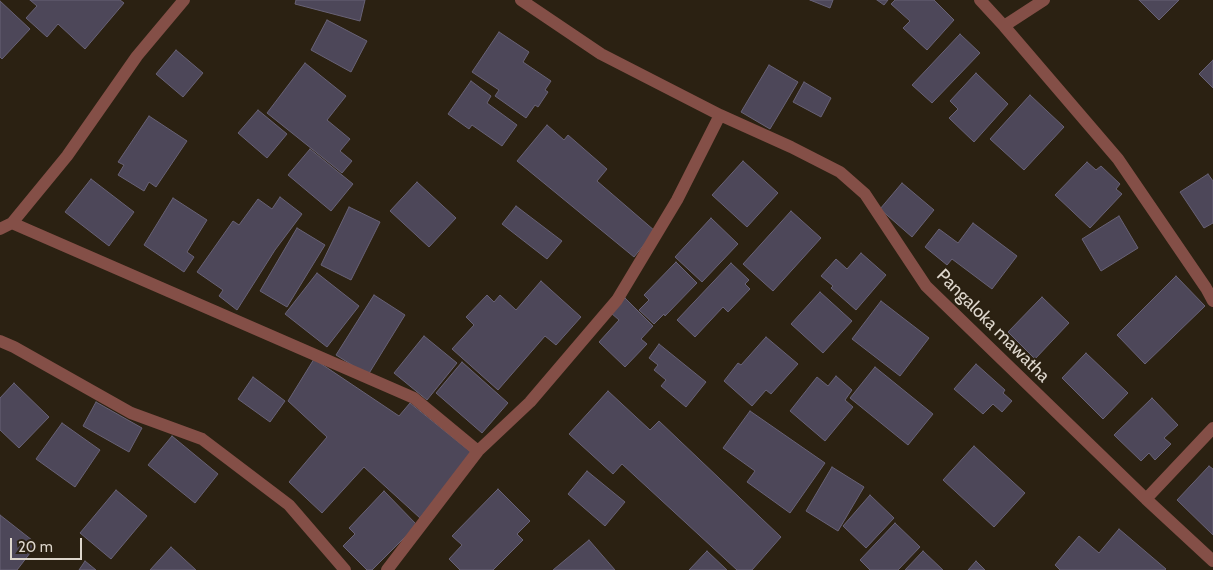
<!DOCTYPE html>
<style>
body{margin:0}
#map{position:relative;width:1213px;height:570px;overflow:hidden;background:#2b2112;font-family:Cabin,sans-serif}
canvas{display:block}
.scale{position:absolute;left:10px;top:538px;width:72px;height:22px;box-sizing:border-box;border:2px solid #ded7cd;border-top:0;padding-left:6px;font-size:15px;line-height:18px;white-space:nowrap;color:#ded7cd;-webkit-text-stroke:4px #2b2112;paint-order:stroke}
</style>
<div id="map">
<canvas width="1213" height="570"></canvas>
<div class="scale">20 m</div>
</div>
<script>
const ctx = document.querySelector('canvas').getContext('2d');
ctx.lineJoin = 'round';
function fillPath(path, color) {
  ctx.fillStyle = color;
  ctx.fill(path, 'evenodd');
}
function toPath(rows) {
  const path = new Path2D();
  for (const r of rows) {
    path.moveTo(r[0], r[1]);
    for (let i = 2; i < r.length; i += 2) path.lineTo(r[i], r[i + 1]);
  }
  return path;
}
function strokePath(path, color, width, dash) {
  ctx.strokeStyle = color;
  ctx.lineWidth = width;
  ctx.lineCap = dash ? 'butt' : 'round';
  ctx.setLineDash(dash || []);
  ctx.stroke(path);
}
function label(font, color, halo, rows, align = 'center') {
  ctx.font = font + ' Cabin,sans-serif';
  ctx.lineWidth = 4;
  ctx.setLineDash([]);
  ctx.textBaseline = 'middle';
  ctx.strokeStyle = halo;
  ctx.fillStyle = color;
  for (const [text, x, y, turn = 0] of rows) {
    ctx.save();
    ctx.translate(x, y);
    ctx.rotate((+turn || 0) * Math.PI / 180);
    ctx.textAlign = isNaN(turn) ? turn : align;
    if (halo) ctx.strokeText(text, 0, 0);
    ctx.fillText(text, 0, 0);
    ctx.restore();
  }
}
const building = toPath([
 [30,0,120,0,124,3,85,49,58,24,47,37,26,18,37,6,30,0],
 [296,0,365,0,360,21,295,4,296,0],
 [810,0,833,0,830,8,810,0],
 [877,0,888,0,884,5,877,0],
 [895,0,934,0,954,20,927,50,903,28,910,21,891,4,895,0],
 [1139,0,1179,0,1159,20,1139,0],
 [0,1,30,29,2,59,0,57,0,1],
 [327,20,367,41,351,72,311,50,327,20],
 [499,32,529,52,523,62,551,81,545,90,548,92,538,107,535,105,526,118,495,96,499,90,472,72,499,32],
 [960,34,980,53,932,103,912,85,960,34],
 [176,50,203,73,183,97,156,74,176,50],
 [1213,60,1213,88,1199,74,1213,60],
 [305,63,346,96,327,120,350,139,340,151,352,161,342,173,267,113,305,63],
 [769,65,798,82,770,129,741,112,769,65],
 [976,73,1008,104,974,142,949,118,958,109,950,101,976,73],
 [471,81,491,96,487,103,517,125,502,146,472,125,469,129,448,114,471,81],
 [804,82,831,98,821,117,793,102,804,82],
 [1030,95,1064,127,1024,170,990,139,1030,95],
 [258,110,287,134,267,158,238,133,258,110],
 [149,116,187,141,156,187,149,182,144,191,118,175,124,165,118,162,149,116],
 [547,125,564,140,568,135,607,169,597,181,655,231,634,257,517,161,547,125],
 [310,149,353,184,331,211,288,175,310,149],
 [743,161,778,193,747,227,712,195,743,161],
 [1087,162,1096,170,1101,166,1120,184,1116,189,1122,194,1090,228,1055,195,1087,162],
 [1208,174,1213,181,1213,223,1204,228,1180,192,1208,174],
 [91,179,134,212,109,246,65,212,91,179],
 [417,182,456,218,429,247,390,211,417,182],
 [902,183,934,210,912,237,880,209,902,183],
 [280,197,302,214,275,250,237,310,219,296,223,290,197,272,233,221,239,225,258,199,272,209,280,197],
 [173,198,207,220,187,252,194,257,184,272,144,245,173,198],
 [516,206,562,241,547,259,502,224,516,206],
 [349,207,380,222,351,280,321,265,349,207],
 [791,211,821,238,773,291,743,264,791,211],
 [1119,216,1138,248,1101,271,1082,239,1119,216],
 [711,218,738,244,702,282,675,257,711,218],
 [973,223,1017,256,992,289,952,259,947,265,925,247,939,229,958,243,973,223],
 [297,228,325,245,287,307,260,291,297,228],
 [861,253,886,275,856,310,831,288,833,286,821,276,836,259,847,269,861,253],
 [676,262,697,283,665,316,664,314,654,324,639,310,649,300,644,295,676,262],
 [731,263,749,280,745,284,750,289,728,312,723,307,695,337,677,320,731,263],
 [317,273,359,306,327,347,285,314,317,273],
 [1176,276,1205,306,1145,364,1117,335,1176,276],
 [541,281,581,317,556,345,545,336,498,390,452,349,474,325,466,317,487,295,494,302,500,295,516,310,541,281],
 [820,292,852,321,823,353,791,324,820,292],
 [374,295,405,315,368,375,336,355,374,295],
 [1042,297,1069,323,1035,359,1008,332,1042,297],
 [625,298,653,326,641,339,647,344,625,367,599,342,619,320,611,313,625,298],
 [881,301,929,338,900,376,852,339,881,301],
 [424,336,457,363,427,400,394,373,424,336],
 [766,337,798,364,771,394,766,390,752,406,724,381,738,363,741,365,766,337],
 [659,344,706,382,686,407,661,386,666,380,654,370,658,365,649,358,659,344],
 [1086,353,1128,393,1103,419,1062,378,1086,353],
 [314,359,399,416,410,403,472,453,420,518,364,467,322,513,289,482,327,437,288,401,314,359],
 [462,362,508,403,482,433,436,393,462,362],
 [976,364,1005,390,1003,393,1012,401,1002,412,993,404,983,414,954,389,976,364],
 [875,367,933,414,908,445,850,398,875,367],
 [836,376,852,390,845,400,853,407,825,441,790,411,817,377,828,386,836,376],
 [253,377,285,401,270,422,238,399,253,377],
 [14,383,49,417,19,448,0,430,0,398,14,383],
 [608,391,650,430,659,421,781,537,752,570,737,570,622,464,613,474,569,434,608,391],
 [1152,398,1178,425,1164,438,1171,444,1155,460,1149,453,1141,461,1114,435,1152,398],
 [96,402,142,428,129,452,83,426,96,402],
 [750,411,825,463,790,513,747,482,755,471,723,448,750,411],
 [62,423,100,450,75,487,36,459,62,423],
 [172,436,218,474,195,503,148,465,172,436],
 [974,446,1025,493,994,527,943,480,974,446],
 [1209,466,1213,469,1213,535,1177,500,1209,466],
 [832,467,864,487,838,531,806,511,832,467],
 [587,471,625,502,605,526,568,494,587,471],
 [498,489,530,521,517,534,523,540,493,570,460,570,449,559,462,545,452,536,498,489],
 [116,490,147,516,111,559,80,533,116,490],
 [384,491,417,525,372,570,367,570,343,546,355,534,349,528,384,491],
 [870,495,894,518,866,548,843,526,870,495],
 [0,515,37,544,17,570,0,570,0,515],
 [895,523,920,547,898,570,870,570,860,560,895,523],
 [1119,529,1166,569,1165,570,1060,570,1055,565,1079,536,1099,553,1119,529],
 [589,540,615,570,553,570,589,540],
 [171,547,196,570,150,570,171,547],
 [707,551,727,570,689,570,707,551],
 [923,551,943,570,905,570,923,551],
 [85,561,96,570,79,570,85,561],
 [976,561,985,570,968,570,976,561]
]);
fillPath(building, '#4d4759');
strokePath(building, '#686276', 1);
strokePath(toPath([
 [980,0,1004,26,1118,159,1206,288,1213,301],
 [1004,26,1044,0],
 [720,115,791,147,840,172,865,194,926,286,1146,499,1213,561],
 [12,223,414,398,478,451],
 [0,229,12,223,67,156,137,56,184,0],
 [0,341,14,347,131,413,202,439,289,505,345,570],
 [1146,499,1213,428],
 [387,570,478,451,530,402,617,300,677,200,720,115,601,54,521,0]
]), '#844f47', 12);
label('18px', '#ded7cd', '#2b2112', [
 ["Pangaloka mawatha",993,326,45]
]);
</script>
